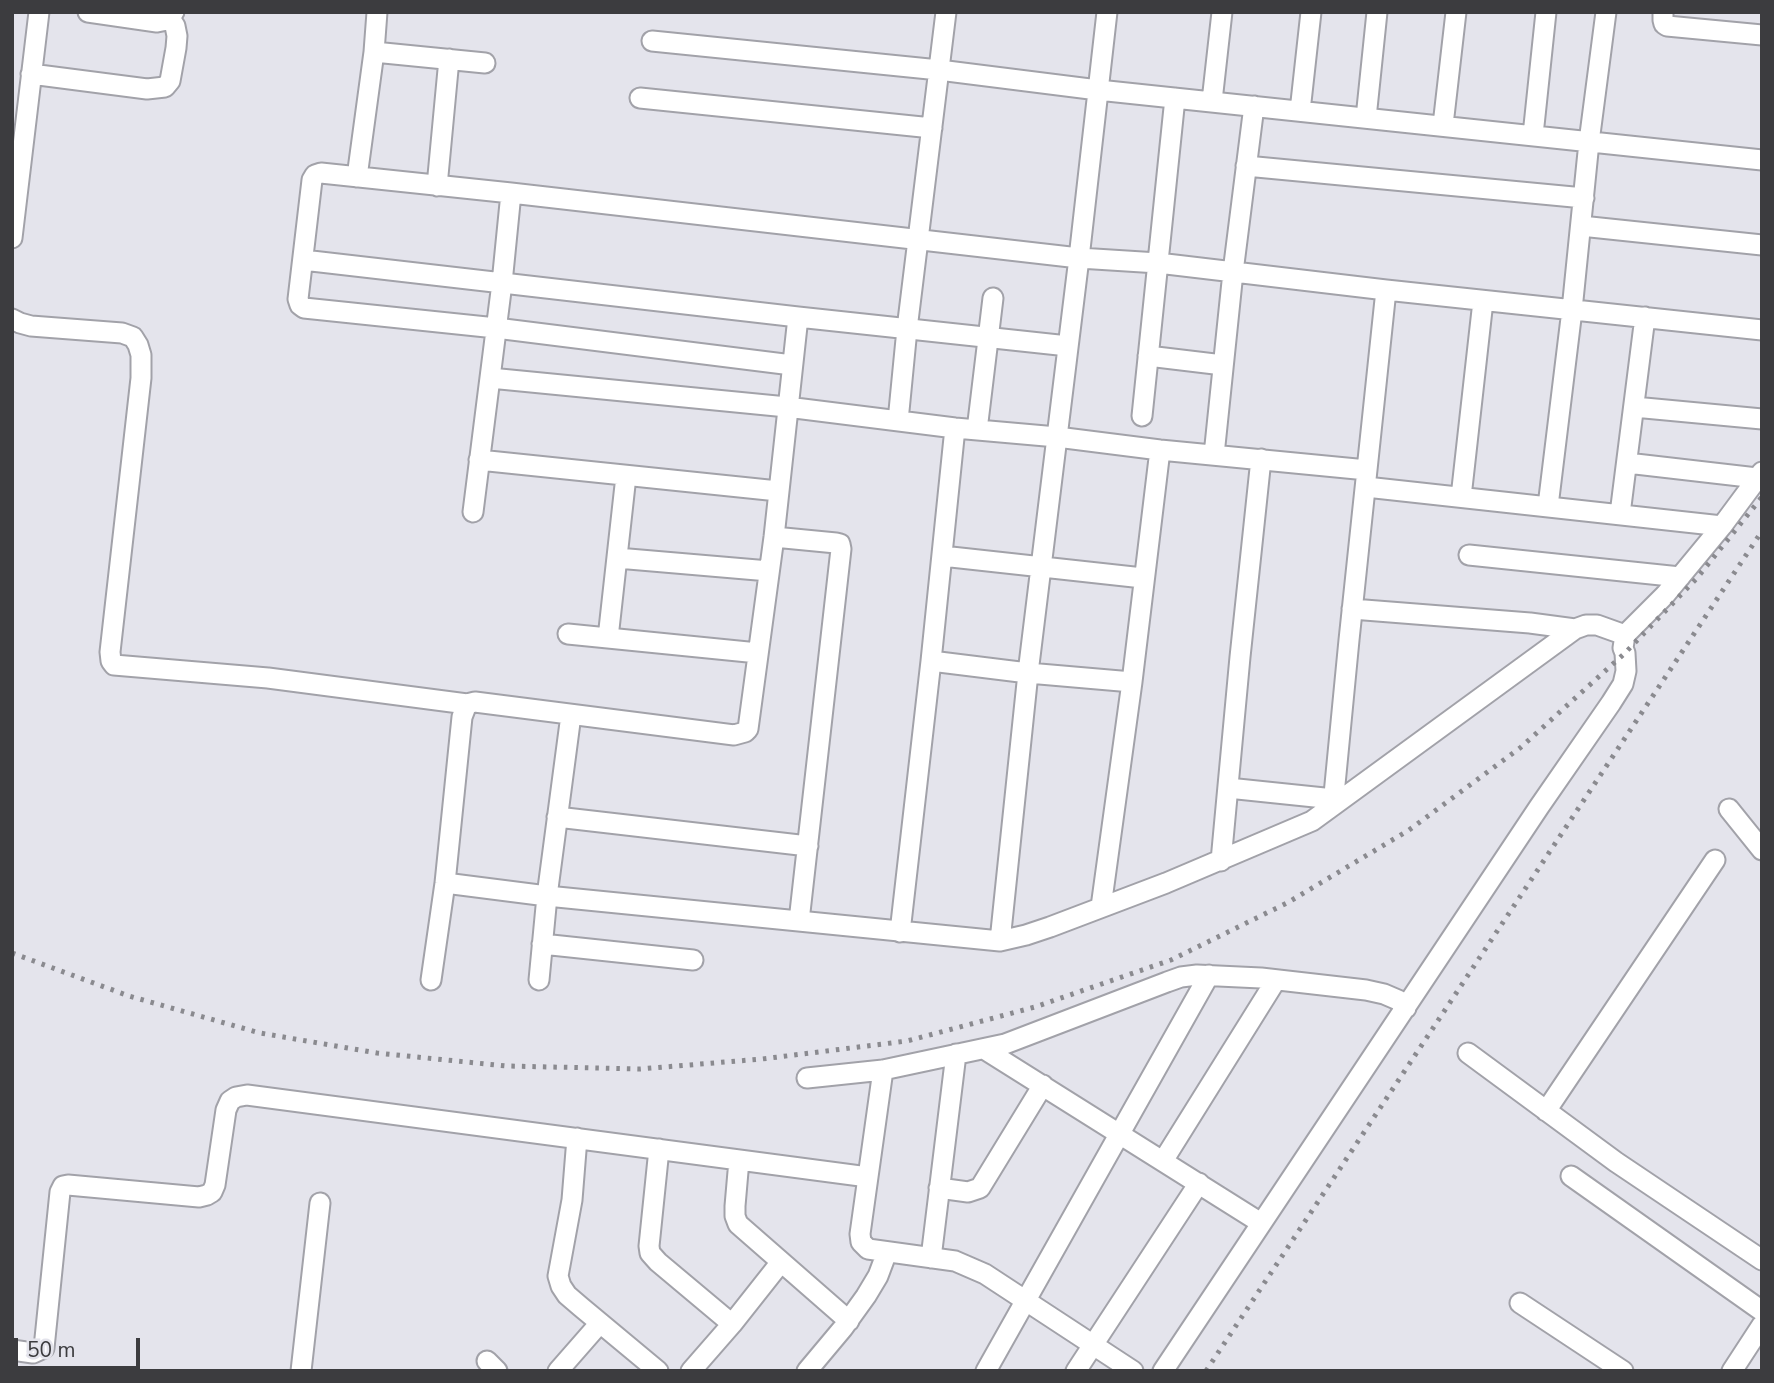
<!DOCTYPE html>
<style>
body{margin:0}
#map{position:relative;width:1774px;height:1383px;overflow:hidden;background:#e4e4ec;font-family:"Nunito Sans",sans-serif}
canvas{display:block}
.frame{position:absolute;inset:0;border:14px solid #3c3c3f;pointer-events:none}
.scale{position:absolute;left:14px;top:1338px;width:126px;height:32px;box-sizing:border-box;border:4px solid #3c3c3f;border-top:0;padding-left:9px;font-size:21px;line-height:24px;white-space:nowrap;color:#3c3c3f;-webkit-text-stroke:5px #e4e4ec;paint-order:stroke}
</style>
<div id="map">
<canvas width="1774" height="1383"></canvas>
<div class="frame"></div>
<div class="scale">50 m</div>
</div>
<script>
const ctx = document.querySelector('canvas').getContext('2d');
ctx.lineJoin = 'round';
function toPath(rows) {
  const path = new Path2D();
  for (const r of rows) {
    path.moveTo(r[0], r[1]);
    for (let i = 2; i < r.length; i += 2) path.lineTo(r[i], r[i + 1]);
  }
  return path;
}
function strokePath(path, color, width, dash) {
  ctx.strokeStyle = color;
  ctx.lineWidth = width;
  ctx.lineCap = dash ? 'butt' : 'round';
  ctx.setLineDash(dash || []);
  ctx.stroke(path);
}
const minor = toPath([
 [88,12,157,22,167,20,174,12],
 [1663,12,1663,20,1664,24,1667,26,1762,35],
 [652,41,939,70,1098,90,1762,160],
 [374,52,485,63],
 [31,74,147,89,165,87,170,81,176,48,177,36,175,26,170,18],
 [640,98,932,128],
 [1212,101,1222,12],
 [1300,111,1311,12],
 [1366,118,1377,12],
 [1443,125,1456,12],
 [1533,135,1546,12],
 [1246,166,1584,198],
 [357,177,374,52,377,12],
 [437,186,449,59],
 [1581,226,1762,245],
 [12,238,39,12],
 [303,260,798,317,1068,346],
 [12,319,20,323,31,326,122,333,133,337,138,345,141,355,141,378,110,652,111,661,114,665,268,678,467,704,475,702,734,735,745,732,748,729,774,537,798,317],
 [1148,356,1223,365],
 [792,365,496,328,304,308,300,305,298,299,312,180,315,175,321,173,511,193,1079,258,1158,263,1386,290,1762,330],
 [490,378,787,407,955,428,1057,437,1160,450,1367,470],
 [1634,407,1762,419],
 [1142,416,1175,98],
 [898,421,907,329,946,12],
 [977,430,993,298],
 [1214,455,1233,272,1254,106],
 [479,460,778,491],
 [1627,463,1757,478],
 [1366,487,1722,526],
 [1461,497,1483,301],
 [1548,506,1572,310,1589,142,1606,12],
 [473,512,502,283,511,193],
 [1620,514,1645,317],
 [774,537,836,543,840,544,841,549,799,921],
 [1469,555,1680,577],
 [942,556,1143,578],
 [617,558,769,571],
 [1352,609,1530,623,1575,629],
 [568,634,758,653],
 [608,638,626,476],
 [931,661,1028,673,1132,682],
 [1228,788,1334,799],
 [1333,805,1349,640,1386,290],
 [1729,809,1762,850],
 [557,817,808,846],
 [1221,861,1240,657,1261,459],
 [445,883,547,896,1000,941,1026,935,1050,927,1166,883,1312,821,1575,629,1586,625,1597,625,1625,635],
 [1101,907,1132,682,1160,450],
 [900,932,931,661,955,428],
 [1000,941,1028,673,1079,258,1107,12],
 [542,944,693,960],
 [431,980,445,883,462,717,467,704],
 [539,980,547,896,571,715],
 [984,1049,1261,1223],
 [1468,1053,1616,1162,1762,1260],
 [883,1070,860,1234,861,1242,868,1249,955,1261,985,1274,1133,1371],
 [807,1078,883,1070,1005,1044,1167,982,1181,977,1197,975,1261,978,1366,990,1384,994,1398,1000,1406,1008],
 [1546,1111,1715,860],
 [577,1138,572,1200,558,1276,561,1286,567,1295,581,1307,658,1371],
 [659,1149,649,1246,650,1253,658,1262,732,1324],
 [739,1160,735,1206,735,1216,738,1224,849,1321],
 [1163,1161,1276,980],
 [1571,1176,1762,1311],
 [939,1188,968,1192,980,1188,1043,1085],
 [931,1258,956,1054],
 [1520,1303,1623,1371],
 [12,1350,33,1353,44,1348,60,1192,63,1186,68,1185,199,1197,207,1195,212,1192,215,1185,226,1110,230,1101,236,1097,247,1095,868,1177],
 [487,1361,497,1371],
 [301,1371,320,1203],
 [558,1371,600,1323],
 [691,1371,732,1324,781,1262],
 [807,1371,843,1328,866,1296,878,1276,887,1252],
 [986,1371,1209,975],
 [1076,1371,1199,1183],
 [1163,1371,1539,807,1611,703,1623,684,1626,671,1625,653,1623,648,1625,635,1665,595,1722,526,1762,472],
 [1732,1371,1762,1325]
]);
strokePath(minor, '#a2a2a9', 23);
strokePath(minor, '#fff', 19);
strokePath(toPath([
 [12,953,129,996,260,1033,377,1053,506,1066,640,1069,762,1059,907,1041,1035,1007,1171,960,1287,903,1409,830,1520,748,1625,653,1697,578,1762,497],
 [1206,1371,1762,531]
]), '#8a8a8f', 5, [3.5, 7]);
</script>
